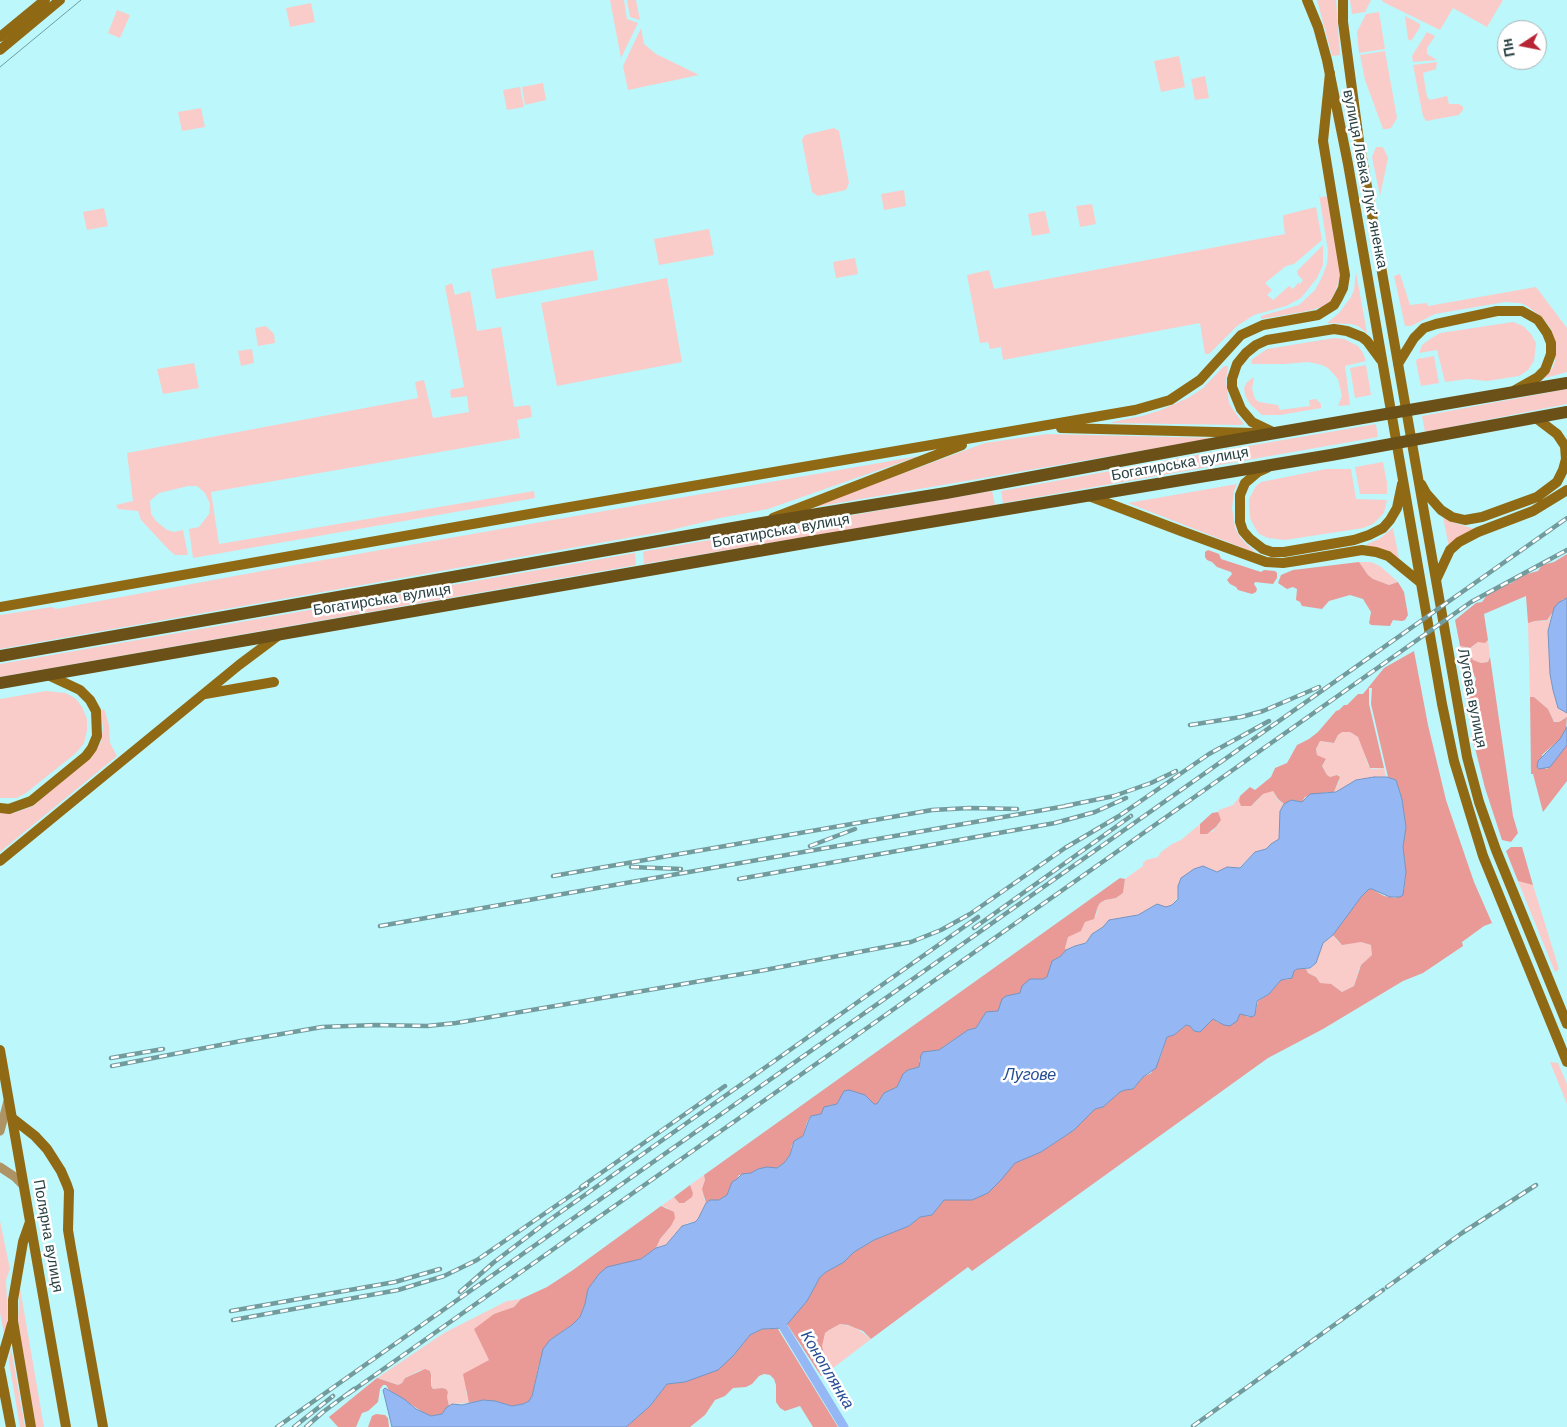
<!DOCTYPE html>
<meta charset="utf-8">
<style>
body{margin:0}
#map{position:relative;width:1567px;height:1427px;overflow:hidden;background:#bcf7fb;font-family:"Work Sans",sans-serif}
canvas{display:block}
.north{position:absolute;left:1497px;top:20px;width:50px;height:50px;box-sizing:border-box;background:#fff;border:1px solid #a9b3b4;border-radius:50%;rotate:259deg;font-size:14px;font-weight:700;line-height:20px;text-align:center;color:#294143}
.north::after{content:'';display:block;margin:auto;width:18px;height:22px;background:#b72534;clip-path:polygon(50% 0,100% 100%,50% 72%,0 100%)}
</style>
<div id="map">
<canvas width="1567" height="1427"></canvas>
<div class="north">Пн</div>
</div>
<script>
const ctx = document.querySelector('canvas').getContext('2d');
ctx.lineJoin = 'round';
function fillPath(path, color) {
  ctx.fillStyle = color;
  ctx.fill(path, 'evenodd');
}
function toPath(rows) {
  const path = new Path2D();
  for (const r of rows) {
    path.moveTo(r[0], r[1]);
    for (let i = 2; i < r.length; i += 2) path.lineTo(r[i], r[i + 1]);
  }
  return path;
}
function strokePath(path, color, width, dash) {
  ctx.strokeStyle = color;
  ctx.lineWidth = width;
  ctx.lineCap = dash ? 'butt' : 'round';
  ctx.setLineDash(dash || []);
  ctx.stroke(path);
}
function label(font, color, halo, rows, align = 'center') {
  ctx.font = font + ' "Work Sans",sans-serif';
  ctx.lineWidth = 5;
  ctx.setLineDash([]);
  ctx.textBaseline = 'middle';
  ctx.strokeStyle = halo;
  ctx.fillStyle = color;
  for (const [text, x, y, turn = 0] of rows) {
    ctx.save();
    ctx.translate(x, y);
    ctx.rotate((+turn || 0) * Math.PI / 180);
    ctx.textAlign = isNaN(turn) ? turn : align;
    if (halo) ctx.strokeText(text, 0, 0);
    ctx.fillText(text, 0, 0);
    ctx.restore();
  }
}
fillPath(toPath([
 [610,0,624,0,627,19,638,23,621,58],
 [627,0,636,0,640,20,630,17],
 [1317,0,1336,0,1340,55,1332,56],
 [1350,0,1371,0,1365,12,1352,14],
 [1382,0,1503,0,1487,27,1453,8,1440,30,1383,2],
 [311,3,315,22,290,27,286,8],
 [117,10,130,15,120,38,108,33],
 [1379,12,1385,49,1359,53,1357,32,1366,14],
 [1405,16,1420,24,1420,27,1411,41,1408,39],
 [641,28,644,44,656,54,699,75,628,90,623,66],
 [1427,32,1435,36,1427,48,1427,54,1437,60,1413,62,1412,56],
 [1385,51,1397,118,1391,128,1387,129,1383,129,1365,80,1360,55],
 [1179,56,1185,87,1161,92,1154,61],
 [1437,62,1436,69,1423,73,1427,97,1430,100,1447,96,1449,104,1459,104,1463,107,1463,110,1459,115,1426,121,1423,116,1413,65],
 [1205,76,1209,98,1195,100,1191,79],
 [543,83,546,100,525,105,522,87],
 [520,87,524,107,507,110,503,90],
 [201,108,205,127,182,131,178,112],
 [834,128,839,131,849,183,846,190,818,196,812,192,802,140,805,135],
 [1376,147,1382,147,1384,149,1388,158,1380,196,1372,157],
 [904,190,906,206,884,210,881,194],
 [1319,194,1321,198,1324,196,1327,197,1340,262,1341,275,1334,295,1330,302,1322,307,1308,311,1261,319,1261,316,1299,305,1315,290,1322,277,1327,264,1328,251],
 [1092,204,1096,224,1080,227,1076,206],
 [1316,207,1322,240,1294,264,1286,266,1265,283,1272,290,1267,295,1273,300,1289,286,1293,289,1298,283,1300,284,1303,280,1298,275,1297,271,1323,245,1323,265,1317,278,1301,298,1286,306,1254,315,1237,326,1209,354,1205,354,1200,323,1003,360,1001,347,990,349,988,342,980,343,967,275,989,270,994,289,1285,234,1283,218,1284,215],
 [104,208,108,226,87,230,83,212],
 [1045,211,1050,233,1032,236,1028,214],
 [709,229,714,255,659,265,654,239],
 [593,250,598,280,496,299,491,269],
 [855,258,858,274,836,278,833,262],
 [1356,272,1367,333,1358,326,1351,324,1327,323,1339,313,1351,297,1354,290],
 [1400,274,1410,305,1427,303,1428,306,1536,287,1567,328,1567,372,1545,378,1553,367,1555,361,1554,338,1551,329,1542,317,1527,306,1520,303,1505,302,1435,314,1411,326,1405,326,1394,276],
 [667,278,682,362,557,386,541,303],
 [452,283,455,295,470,291,477,331,501,327,514,407,530,405,532,417,517,420,520,438,211,492,219,544,534,491,535,498,193,558,189,529,199,527,209,514,210,504,205,493,197,486,188,486,159,493,150,501,151,514,156,521,167,530,174,532,183,530,188,555,175,555,169,550,141,520,138,511,118,509,116,505,133,501,127,453,418,398,415,382,424,380,433,418,469,412,467,396,451,398,450,390,464,387,445,286],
 [1513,322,1523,326,1531,334,1536,343,1534,361,1528,370,1519,376,1487,381,1468,379,1445,382,1437,350,1419,353,1422,345,1430,339,1440,333],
 [266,326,274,334,275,343,258,346,255,328],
 [1334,338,1344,339,1358,346,1363,353,1366,361,1345,366,1350,405,1338,406,1342,396,1338,379,1328,368,1322,365,1308,362,1285,364,1252,364,1251,360,1267,349],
 [252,349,254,363,241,366,238,351],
 [1434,356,1439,383,1421,386,1416,362,1417,359],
 [194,363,199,388,163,394,157,369],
 [1366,365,1371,395,1355,398,1350,368],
 [1224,366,1228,366,1226,381,1229,403,1236,414,1244,424,1241,425,1112,423,1112,422,1142,416,1161,410,1188,398,1203,388],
 [1254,377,1252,389,1255,399,1259,402,1278,405,1280,410,1310,406,1309,400,1316,399,1321,404,1321,408,1280,415,1262,415,1250,404,1245,395,1244,388,1247,382],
 [1567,389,1567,404,1425,432,1422,416],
 [1376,424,1378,437,1003,503,1001,491,1219,451],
 [1047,434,1215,438,809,508,985,443],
 [919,456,768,509,720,518,667,531,0,649,0,615,52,607,56,609,289,566],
 [1383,462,1387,483,1387,494,1360,494,1355,467],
 [1326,469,1351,469,1356,499,1387,500,1384,513,1373,524,1363,528,1285,540,1268,538,1259,534,1254,526,1250,518,1249,499,1256,486,1261,482],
 [1237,484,1234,491,1232,508,1235,528,1238,534,1246,544,1256,553,1128,503],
 [992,491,995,505,644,564,643,552,646,551],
 [1443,517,1452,522,1475,529,1449,547],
 [1393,528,1399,558,1389,552,1367,546,1367,544,1379,539],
 [635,553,636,565,0,677,0,664],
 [1359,562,1371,562,1380,566,1398,582,1388,585,1373,579,1368,575],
 [1549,616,1551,616,1548,631,1551,680,1557,706,1560,710,1567,713,1567,717,1557,723,1553,720,1548,709,1534,697,1530,697,1528,623,1535,621,1544,621,1547,620],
 [1488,640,1490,657,1488,662,1481,663,1477,662,1473,660,1469,652,1461,655,1460,646,1468,648,1472,647,1478,642],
 [46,691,66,693,76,699,82,707,87,719,87,730,84,743,76,753,26,793,17,798,0,798,0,699],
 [1466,698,1476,701,1481,712,1481,731,1472,736],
 [104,709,109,725,110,743,117,756,0,852,0,812,14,813,33,806,95,752,101,742,103,728,101,711],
 [1342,732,1350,732,1358,737,1363,748,1368,765,1372,769,1384,768,1386,777,1356,780,1339,791,1334,792,1339,782,1339,775,1330,777,1327,775,1322,766,1326,760,1317,755,1316,749,1320,741,1331,743,1335,742,1338,735],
 [1268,791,1273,791,1278,800,1284,804,1280,811,1280,839,1271,844,1266,849,1255,852,1239,868,1232,867,1217,872,1207,867,1200,867,1172,905,1166,907,1157,904,1138,915,1121,919,1111,919,1103,927,1092,934,1086,943,1075,946,1066,950,1065,948,1068,936,1082,929,1084,923,1096,916,1098,905,1100,903,1105,900,1116,898,1123,893,1125,879,1143,866,1143,863,1146,860,1158,857,1161,852,1172,844,1181,840,1200,824,1199,828,1212,832,1219,824,1217,814,1219,810,1233,805,1240,796,1241,806,1255,803,1263,794],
 [1518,881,1525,881,1533,885,1559,969,1555,972],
 [1333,935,1339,943,1361,942,1371,945,1372,949,1372,955,1361,965,1359,969,1354,986,1342,992,1335,987,1320,983,1316,977,1308,973,1306,969,1310,968,1316,963,1323,943],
 [1550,1062,1558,1063,1567,1084,1567,1104],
 [704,1175,705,1180,704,1199,706,1203,701,1215,695,1222,688,1223,678,1230,670,1241,666,1245,656,1248,660,1239,671,1226,668,1208,661,1206,674,1197,679,1203,684,1203,687,1201,693,1193,690,1185],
 [0,1221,10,1269,6,1280,8,1322,5,1339,0,1313],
 [20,1288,44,1427,36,1427,18,1321],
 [521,1299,514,1307,505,1311,489,1360,466,1391,469,1403,452,1404,449,1406,447,1397,448,1392,446,1389,442,1388,433,1389,431,1386,432,1379,430,1371,421,1370,405,1378,402,1383,398,1385,377,1378,444,1333,507,1301],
 [840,1324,855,1327,871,1339,828,1372,822,1353,822,1340,825,1333,829,1330],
 [11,1348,25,1427,20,1427,9,1362]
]), '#faccc9');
fillPath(toPath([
 [1208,550,1219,554,1221,559,1261,572,1264,570,1275,571,1277,573,1277,578,1273,584,1255,582,1254,584,1257,589,1256,592,1252,594,1238,590,1236,587,1230,584,1227,580,1232,574,1231,572,1217,567,1212,562,1207,560,1205,557,1205,552],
 [1567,554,1567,598,1562,600,1547,620,1535,621,1528,623,1526,596,1484,614,1488,640,1485,643,1478,642,1470,648,1460,646,1455,620,1460,616,1476,603,1482,602,1487,595,1507,584,1510,584,1523,575,1538,571,1542,565,1554,562],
 [1359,562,1368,575,1373,579,1389,585,1398,582,1404,592,1408,615,1405,620,1402,621,1393,620,1390,626,1371,625,1369,623,1371,612,1363,599,1350,595,1329,601,1322,609,1302,606,1300,602,1296,600,1297,589,1293,587,1287,589,1278,583,1281,575,1293,570],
 [1414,651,1428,725,1446,800,1474,882,1492,923,1484,926,1462,942,1463,946,1423,973,1403,981,1323,1029,1268,1058,972,1271,968,1267,871,1339,863,1331,848,1325,840,1324,829,1330,825,1333,822,1346,828,1372,821,1376,787,1324,807,1301,820,1277,826,1272,844,1262,854,1252,874,1240,909,1226,920,1217,932,1215,944,1200,972,1200,1015,1163,1041,1152,1074,1130,1095,1109,1103,1107,1120,1092,1125,1090,1133,1089,1143,1077,1151,1073,1160,1058,1167,1037,1174,1035,1186,1025,1190,1026,1194,1031,1200,1032,1213,1019,1219,1023,1242,1013,1248,1017,1255,1015,1258,1001,1269,994,1281,980,1290,979,1294,971,1297,969,1306,969,1308,973,1316,977,1320,983,1331,984,1342,992,1354,986,1361,965,1372,955,1371,945,1361,942,1342,945,1333,935,1361,897,1369,889,1372,889,1384,896,1396,898,1404,890,1406,872,1403,847,1406,827,1402,799,1396,780,1388,777,1371,704,1372,688,1369,688,1369,704,1384,768,1370,768,1358,737,1350,732,1342,732,1338,735,1334,743,1320,741,1316,749,1317,755,1326,759,1322,766,1327,775,1330,777,1337,775,1340,777,1334,792,1327,792,1305,797,1302,802,1292,800,1284,804,1278,799,1273,791,1263,794,1251,806,1241,806,1239,801,1240,796,1250,787,1255,790,1271,777,1275,768,1287,763,1297,745,1309,739,1318,732,1336,711,1339,710,1344,705,1347,705,1358,694,1363,694,1384,668],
 [1467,652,1469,652,1473,660,1481,663,1488,662,1490,657,1513,816,1518,833,1511,842,1502,840,1485,788,1472,736,1481,731,1482,720,1479,705,1476,701,1466,698,1465,688,1475,682,1476,679,1473,673,1463,674,1461,655],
 [1530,697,1534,697,1548,709,1554,722,1559,722,1567,717,1566,730,1560,739,1542,755,1545,768,1547,769,1567,745,1567,781,1543,812,1533,774,1531,774],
 [1218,812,1221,820,1216,827,1207,834,1200,834,1200,824,1212,813],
 [1511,847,1522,847,1533,885,1518,881,1506,851],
 [1120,878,1125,879,1123,893,1116,898,1105,900,1100,903,1098,906,1094,919,1085,922,1081,931,1068,937,1065,948,1066,950,1061,956,1055,959,1047,977,1043,979,1036,979,1020,993,1006,996,998,1012,986,1012,976,1028,968,1030,939,1050,927,1052,919,1060,919,1067,908,1070,904,1074,897,1087,884,1093,877,1104,874,1104,869,1100,842,1096,837,1104,829,1106,821,1114,811,1116,807,1122,803,1136,792,1145,790,1155,784,1163,777,1168,758,1169,751,1173,739,1175,737,1179,732,1182,727,1195,719,1200,710,1200,706,1203,702,1189,705,1180,704,1175],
 [690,1185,693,1193,692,1197,684,1203,679,1203,674,1197],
 [661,1206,674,1212,675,1218,671,1226,660,1239,656,1248,641,1259,599,1274,588,1289,585,1304,580,1317,572,1325,550,1340,539,1364,532,1396,529,1401,523,1404,512,1406,495,1401,483,1400,469,1403,463,1374,489,1360,474,1329,494,1314,514,1307,521,1299,547,1287,573,1270],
 [762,1329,778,1329,838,1427,813,1427,800,1406,785,1411,780,1408,776,1402,776,1385,774,1379,770,1375,764,1374,759,1376,752,1384,746,1387,733,1388,725,1396,715,1400,705,1415,690,1427,626,1427,650,1406,667,1384,685,1382,733,1356,750,1335],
 [425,1369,430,1371,431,1375,431,1386,433,1389,442,1388,446,1389,448,1392,447,1397,449,1406,442,1414,431,1416,427,1415,389,1390,386,1385,383,1385,380,1389,378,1402,368,1411,362,1413,356,1427,338,1427,329,1417,377,1378,398,1385,402,1383,405,1378],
 [376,1414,385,1415,388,1418,389,1427,368,1427,372,1416]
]), '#e99a97');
const water = toPath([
 [1567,598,1567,713,1558,708,1553,690,1550,674,1548,631,1554,608,1558,603,1567,598],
 [1567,727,1567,745,1550,767,1539,769,1537,767,1538,761,1560,739,1567,727],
 [1374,777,1387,777,1396,780,1402,799,1406,827,1403,847,1406,872,1403,895,1400,897,1390,897,1372,889,1369,889,1361,897,1333,935,1323,943,1316,963,1310,968,1297,969,1294,971,1292,978,1281,980,1269,994,1257,1001,1255,1015,1252,1017,1240,1014,1237,1021,1230,1026,1224,1025,1213,1019,1200,1032,1194,1031,1190,1026,1186,1025,1174,1035,1167,1037,1156,1068,1143,1077,1133,1089,1125,1090,1120,1092,1103,1107,1095,1109,1074,1130,1041,1152,1015,1163,1001,1180,988,1193,972,1200,944,1200,932,1215,920,1217,909,1226,874,1240,854,1252,844,1262,826,1272,820,1277,807,1301,784,1328,762,1329,750,1335,733,1356,718,1370,685,1382,667,1384,650,1406,626,1427,392,1427,383,1390,385,1388,404,1399,416,1409,431,1416,442,1414,446,1408,452,1404,462,1405,483,1400,495,1401,512,1406,523,1404,529,1401,532,1396,543,1349,550,1340,572,1325,580,1317,585,1304,588,1289,599,1274,607,1267,641,1259,656,1248,666,1245,682,1226,695,1222,698,1219,706,1203,710,1200,719,1200,727,1195,732,1182,737,1179,742,1174,751,1173,758,1169,767,1167,777,1168,784,1163,790,1155,794,1141,803,1136,808,1122,811,1116,821,1114,824,1107,837,1104,844,1091,849,1090,865,1095,874,1104,877,1104,884,1093,897,1087,903,1074,908,1070,919,1067,921,1055,923,1052,939,1050,968,1030,976,1028,986,1012,998,1011,1002,999,1006,996,1020,993,1022,986,1030,979,1043,979,1047,977,1052,961,1061,956,1066,950,1075,946,1086,943,1092,934,1103,927,1109,920,1138,915,1157,904,1166,907,1172,905,1178,899,1178,886,1181,878,1194,869,1203,866,1217,872,1227,867,1240,868,1255,852,1266,849,1271,844,1279,839,1280,811,1284,804,1291,800,1302,802,1310,794,1336,792,1356,780,1374,777]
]);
fillPath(water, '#95b8f5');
strokePath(water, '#7594c0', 1);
strokePath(toPath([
 [784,1328,844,1427]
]), '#95b8f5', 9);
strokePath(toPath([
 [0,1131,8,1101],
 [0,1167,15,1177,24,1186]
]), '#ae9465', 9);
strokePath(toPath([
 [1307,0,1318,27,1327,60,1348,164,1442,704,1454,761,1483,856,1567,1062],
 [1343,0,1343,22,1359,141,1467,757,1479,802,1496,850,1567,1024],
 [0,37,45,0],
 [0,50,60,0],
 [1398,364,1414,338,1424,328,1436,324,1497,311,1522,311,1538,320,1547,333,1551,343,1551,354,1545,370,1538,377,1515,390],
 [1061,428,1254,433],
 [1275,433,1252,422,1241,409,1232,387,1232,379,1237,364,1246,353,1256,345,1267,340,1334,329,1347,331,1362,337,1367,341,1381,360],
 [1267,468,1258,472,1245,483,1240,495,1240,522,1243,531,1250,539,1263,549,1272,552,1284,552,1354,540,1369,535,1383,528,1390,520,1397,508,1402,484],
 [1421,484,1426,493,1441,510,1452,517,1465,520,1482,517,1537,497,1557,482,1563,470,1566,459,1565,446,1557,434,1536,418],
 [1089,496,1181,531,1266,562,1283,563,1296,561,1362,550,1376,552,1388,556,1421,583],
 [773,518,962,445],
 [1436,580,1450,550,1459,542,1478,532,1533,511,1567,490],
 [0,607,541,512,1135,410,1170,400,1200,380,1241,335,1263,325,1318,315,1334,305,1338,298,1343,288,1345,275,1323,141,1330,73],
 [205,694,274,682],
 [0,808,9,809,31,801,86,756,92,748,97,736,96,711,90,700,80,690,48,675],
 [0,861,239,665,279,635],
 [0,1050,66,1427],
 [12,1118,35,1136,47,1149,61,1171,67,1185,69,1191,68,1230,71,1248,103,1427],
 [30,1222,23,1242,13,1300,13,1321,31,1427],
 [0,1365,12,1324],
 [0,1370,11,1427]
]), '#8f6913', 10);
strokePath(toPath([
 [0,656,756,524,946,493,1217,443,1567,383],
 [0,683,810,542,1331,455,1567,412]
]), '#6b5018', 12);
strokePath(toPath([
 [0,67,81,0]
]), '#729b9e', 1);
const rail = toPath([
 [1190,725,1241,717,1263,711,1319,687],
 [1065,806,1114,796,1151,783,1176,771],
 [810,846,855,829],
 [631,867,681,869],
 [553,876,932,810,970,808,1017,809],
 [739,879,1055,823,1095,812,1126,798],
 [380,926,1072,805],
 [974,928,1131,816],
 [111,1058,163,1049],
 [112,1066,241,1041,322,1027,376,1025,427,1026,456,1023,765,970,911,942,941,930,970,914,1065,848,1119,816,1209,754,1269,721],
 [581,1187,725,1086],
 [1387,1287,1462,1233,1536,1185],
 [460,1292,493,1263,548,1221,978,917],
 [231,1311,395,1282,440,1269],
 [233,1320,398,1290,444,1276,477,1260,573,1194,587,1185],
 [348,1394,1471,602,1567,550],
 [1193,1426,1383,1290],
 [277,1427,1567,518],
 [294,1427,333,1396],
 [306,1427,323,1412,354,1389]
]);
strokePath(rail, '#729b9e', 4.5);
strokePath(rail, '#fff', 2.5, [8]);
label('15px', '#294143', '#fff', [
 ["вулиця Левка Лукʼяненка",1365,179,79],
 ["Богатирська вулиця",1180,464,-10],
 ["Богатирська вулиця",781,531,-10],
 ["Богатирська вулиця",382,600,-9],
 ["Лугова вулиця",1472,698,79],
 ["Полярна вулиця",48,1236,80]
]);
label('italic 16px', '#274d95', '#fff', [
 ["Лугове",1030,1075],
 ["Коноплянка",827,1370,59]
]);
</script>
